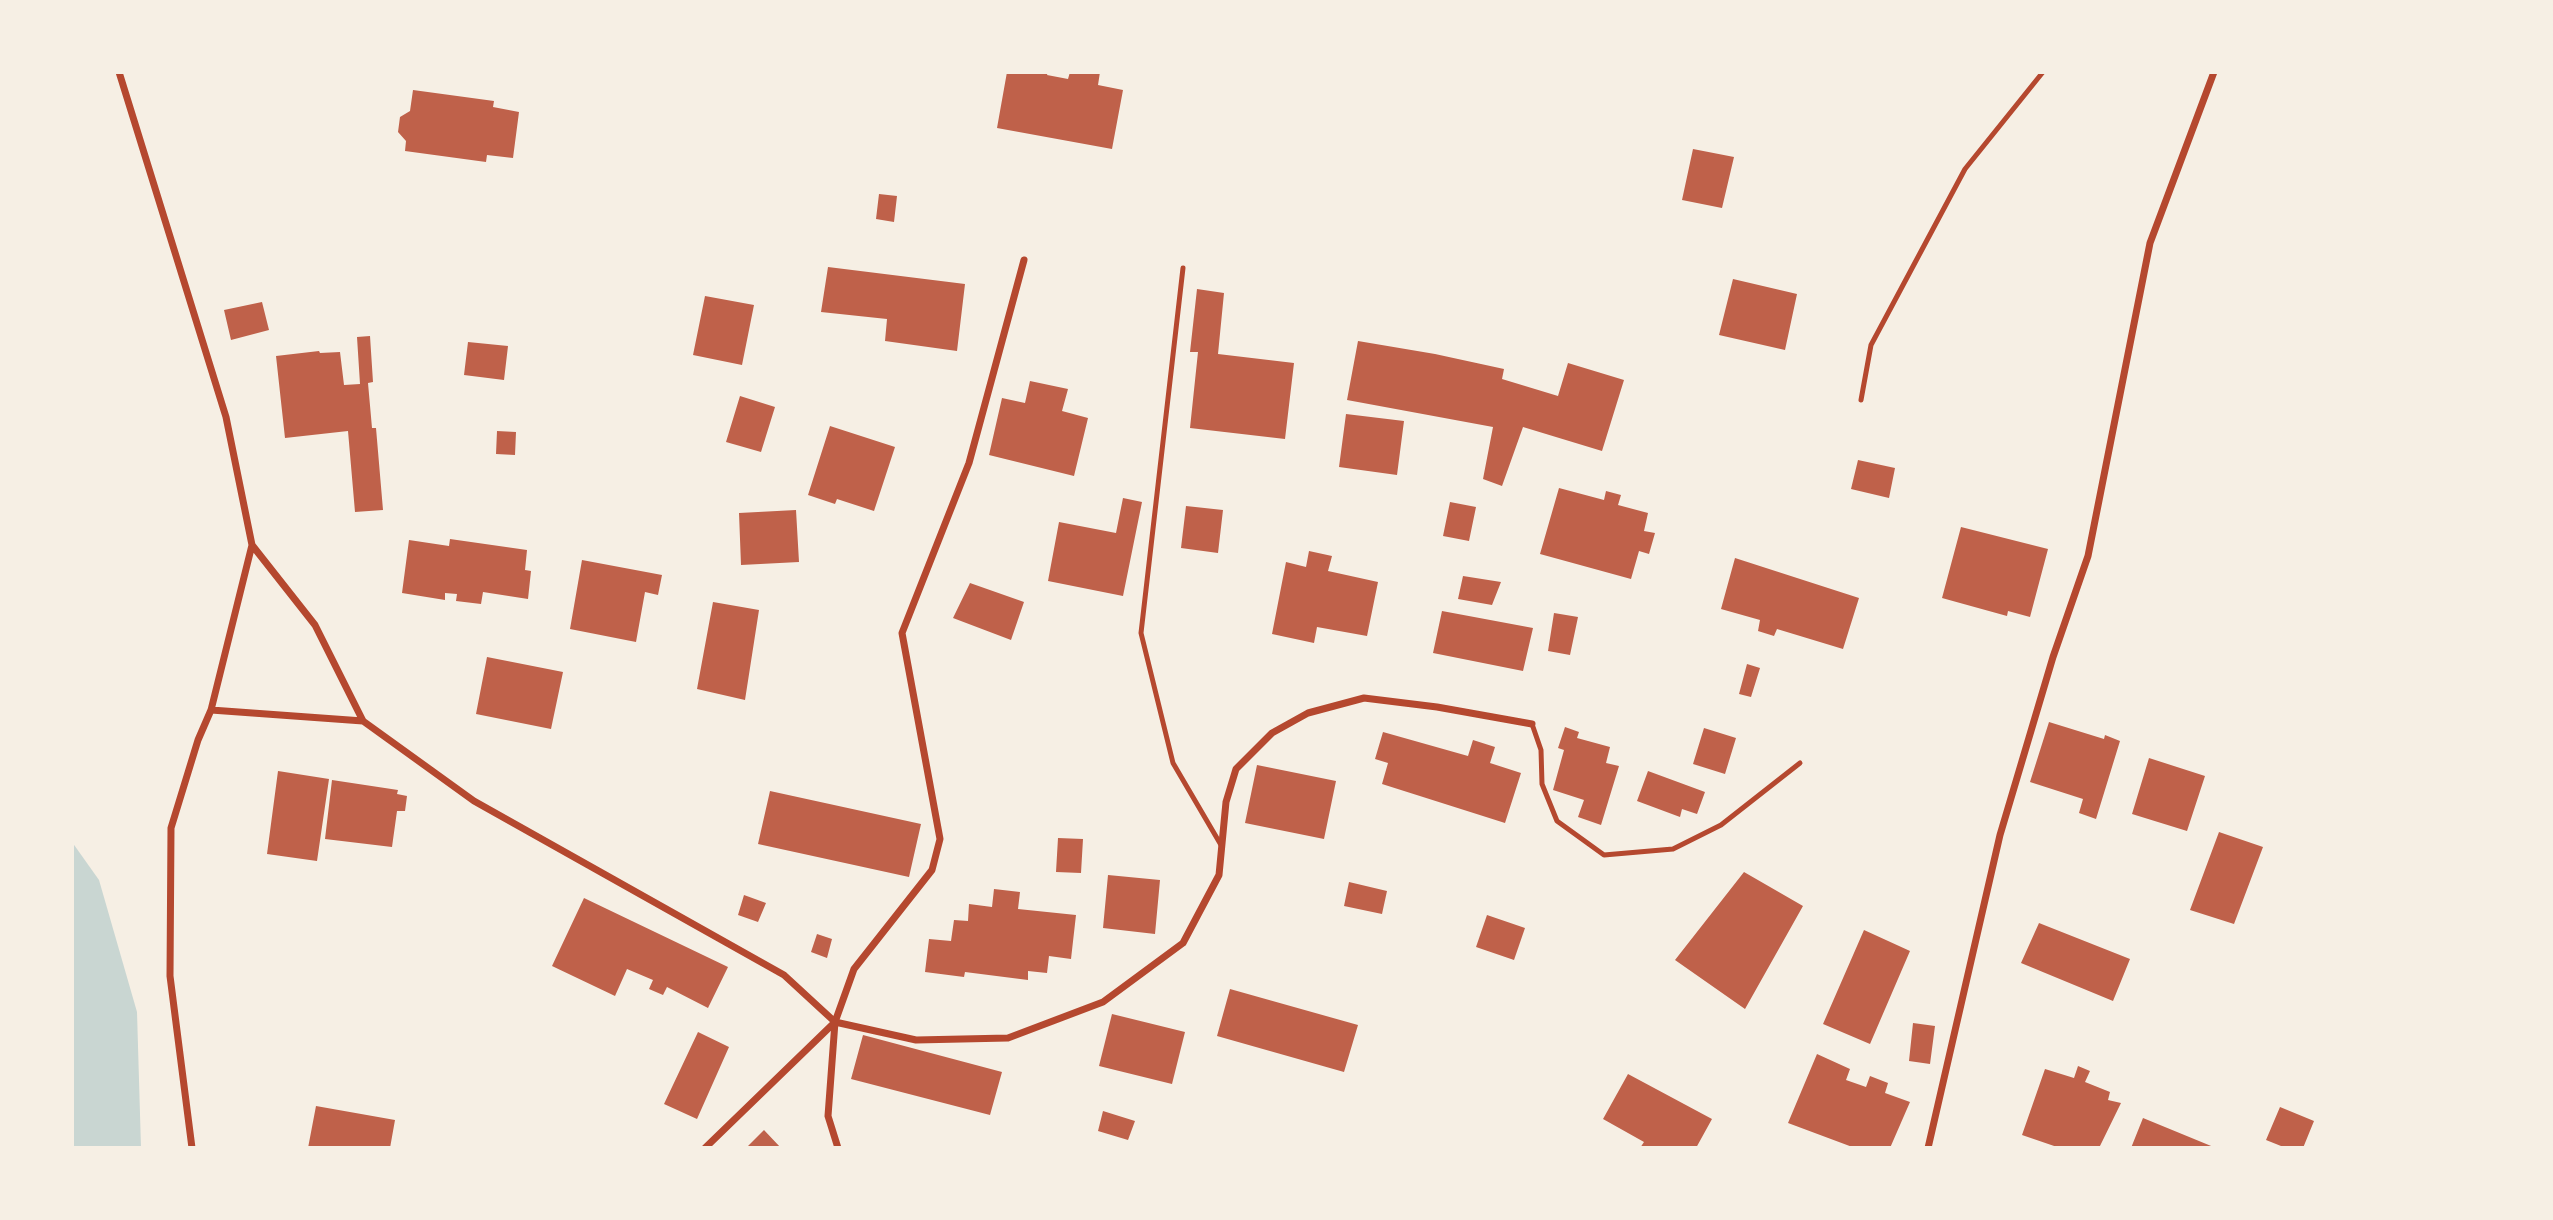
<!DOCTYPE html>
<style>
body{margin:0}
#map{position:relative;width:2553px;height:1220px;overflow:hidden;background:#f6efe4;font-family:"Roboto Condensed",sans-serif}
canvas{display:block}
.frame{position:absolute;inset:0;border:74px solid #f6efe4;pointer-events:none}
</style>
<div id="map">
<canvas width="2553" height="1220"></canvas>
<div class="frame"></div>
</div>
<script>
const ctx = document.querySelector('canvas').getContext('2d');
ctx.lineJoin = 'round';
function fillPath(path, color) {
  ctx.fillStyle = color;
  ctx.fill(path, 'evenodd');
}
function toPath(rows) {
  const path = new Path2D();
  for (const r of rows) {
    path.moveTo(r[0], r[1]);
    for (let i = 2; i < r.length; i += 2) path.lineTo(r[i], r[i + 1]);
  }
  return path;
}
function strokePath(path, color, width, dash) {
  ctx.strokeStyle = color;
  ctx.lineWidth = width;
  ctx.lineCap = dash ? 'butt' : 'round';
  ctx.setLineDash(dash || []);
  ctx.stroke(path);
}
fillPath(toPath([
 [72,842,99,880,137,1012,141,1148,72,1148]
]), '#c9d6d2');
fillPath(toPath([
 [1007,72,1048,72,1047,75,1068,79,1070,72,1100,72,1098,85,1123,90,1112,149,997,128],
 [413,90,494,101,493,107,519,112,513,158,487,155,486,162,405,151,406,141,398,132,400,117,410,111],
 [1693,149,1734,157,1722,208,1682,200],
 [879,194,897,196,894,222,876,219],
 [828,267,965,284,957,351,885,341,887,319,821,312],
 [1733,279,1797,294,1785,350,1719,335],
 [1197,289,1224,293,1218,354,1294,363,1285,439,1190,428,1198,352,1190,352],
 [705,296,754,305,742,365,693,355],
 [262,302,269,330,231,340,224,310],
 [370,336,373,382,368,383,372,428,376,428,383,510,355,512,348,431,285,438,276,356,319,351,320,353,340,352,344,385,360,384,357,337],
 [1358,341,1435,354,1504,369,1502,379,1558,396,1568,363,1624,380,1602,451,1523,427,1502,486,1483,479,1493,427,1347,400],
 [468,342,508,346,504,380,464,375],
 [1030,381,1068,389,1062,411,1088,418,1074,476,989,455,1002,398,1025,403],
 [740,396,775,407,761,452,726,442],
 [1346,414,1404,421,1397,475,1339,467],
 [830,426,895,447,874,511,837,499,835,504,808,495],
 [497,431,516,432,515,455,496,454],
 [1858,460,1895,468,1889,498,1851,489],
 [1559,488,1604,500,1606,491,1621,495,1618,505,1648,513,1644,531,1655,533,1649,554,1639,551,1631,579,1540,554],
 [1123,498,1142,502,1123,596,1048,581,1059,522,1116,533],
 [1450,502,1476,507,1469,541,1443,536],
 [1186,506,1223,510,1218,553,1181,548],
 [796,510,799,562,741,565,739,513],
 [1961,527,2048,549,2030,617,2008,611,2007,616,1942,598],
 [450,539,527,550,525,570,531,571,528,599,483,592,481,604,456,601,457,594,445,593,445,600,402,593,409,540,449,546],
 [1309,551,1332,556,1328,571,1378,582,1367,636,1317,627,1314,643,1272,634,1286,562,1306,567],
 [1735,558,1859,598,1843,649,1777,629,1774,636,1758,631,1760,620,1721,609],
 [582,560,662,575,658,595,645,592,636,642,570,629],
 [1463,576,1501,582,1492,605,1458,599],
 [970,583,1024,602,1011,640,953,618],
 [713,602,759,610,745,700,697,689],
 [1442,611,1533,628,1523,671,1433,653],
 [1554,613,1578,617,1570,655,1548,651],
 [487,657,563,672,551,729,476,714],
 [1747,664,1760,668,1751,697,1739,694],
 [2049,722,2104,739,2105,735,2120,741,2096,819,2079,813,2083,799,2030,782],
 [1565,727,1579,732,1577,738,1610,747,1606,763,1619,766,1601,825,1578,817,1584,800,1553,790,1564,750,1558,748],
 [1704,728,1736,738,1725,774,1693,764],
 [1383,732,1468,756,1473,740,1495,747,1490,763,1521,773,1505,823,1382,784,1388,763,1375,759],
 [2149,758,2205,776,2187,831,2132,814],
 [1257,765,1336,781,1324,839,1245,823],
 [278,771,329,779,317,861,267,854],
 [1648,771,1705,792,1697,814,1682,809,1680,817,1637,801],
 [332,780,398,790,397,794,407,796,405,811,397,811,392,847,325,839],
 [770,791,921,824,909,877,758,844],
 [2219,832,2263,847,2234,924,2190,910],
 [1058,838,1083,839,1081,873,1056,872],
 [1744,872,1803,906,1745,1009,1675,960],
 [1108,875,1160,880,1155,934,1103,928],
 [1349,882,1387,891,1382,914,1344,906],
 [994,889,1020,892,1018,909,1076,915,1071,959,1049,956,1047,973,1028,971,1028,980,965,972,964,977,925,972,929,939,951,941,954,920,968,921,969,904,992,907],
 [744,895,766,903,758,922,738,915],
 [584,898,728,967,708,1008,667,987,663,995,649,989,653,980,627,969,615,996,552,966],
 [1487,915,1525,928,1514,960,1476,947],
 [2039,923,2130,959,2113,1001,2021,963],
 [1864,930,1910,951,1870,1044,1823,1024],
 [817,934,832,939,827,958,811,952],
 [1230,989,1358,1025,1344,1072,1217,1036],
 [1112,1014,1185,1032,1172,1084,1099,1066],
 [1913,1023,1935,1026,1930,1064,1909,1061],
 [698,1032,729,1047,697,1119,664,1104],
 [863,1035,1002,1072,990,1115,851,1079],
 [1817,1054,1850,1069,1846,1080,1866,1087,1870,1076,1888,1083,1885,1093,1910,1102,1890,1148,1855,1148,1788,1123],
 [2078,1066,2090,1071,2085,1082,2110,1092,2108,1100,2121,1103,2099,1148,2060,1148,2022,1135,2045,1069,2074,1078],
 [1628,1074,1712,1119,1696,1148,1640,1148,1644,1142,1603,1119],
 [316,1106,395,1120,390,1148,308,1148],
 [2280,1107,2314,1121,2303,1148,2286,1148,2266,1140],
 [1103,1111,1135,1121,1128,1140,1098,1131],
 [2143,1118,2216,1148,2131,1148],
 [764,1130,781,1148,746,1148]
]), '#bf614a');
strokePath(toPath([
 [1183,268,1141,633,1173,763,1221,845],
 [1861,400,1871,345,1965,169,2043,72],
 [1532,724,1541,750,1542,784,1557,821,1604,855,1673,849,1721,825,1800,763]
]), '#b5482f', 5);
strokePath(toPath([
 [119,72,226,417,252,545,315,625,363,721,474,801,784,975,835,1022,828,1116,838,1148],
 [211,710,363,721],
 [835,1022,854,969,932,870,940,839,902,633,969,463,1024,260],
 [192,1148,170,976,171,828,198,740,211,710,252,545],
 [705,1148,835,1022,916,1040,1008,1038,1103,1002,1183,943,1219,875,1226,802,1236,769,1272,733,1308,713,1364,698,1437,707,1532,724],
 [1928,1148,2000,835,2053,657,2088,556,2150,243,2214,72]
]), '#b5482f', 7);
</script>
